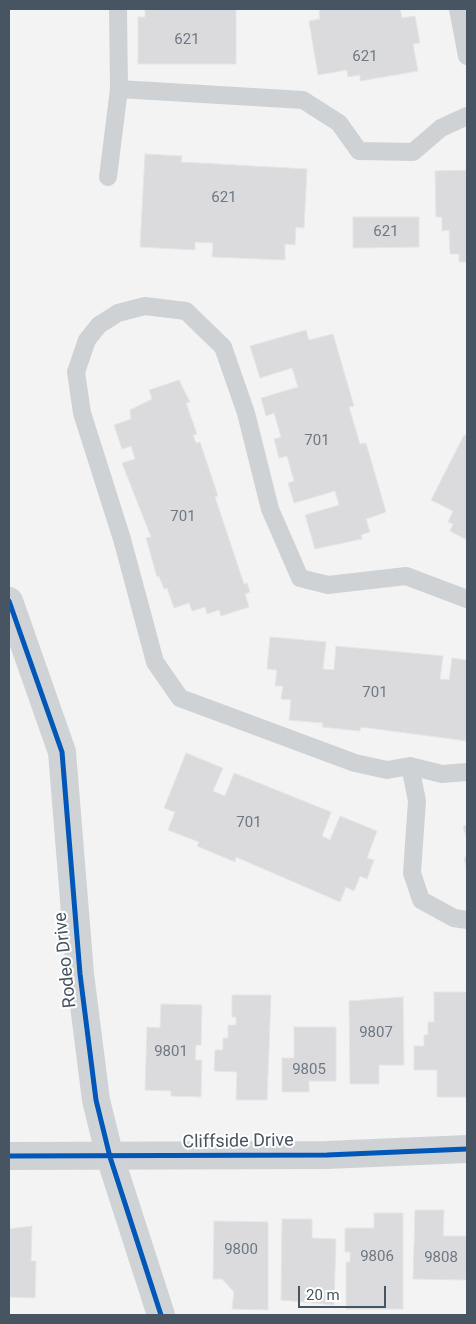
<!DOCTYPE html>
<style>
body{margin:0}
#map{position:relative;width:476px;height:1324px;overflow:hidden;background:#f4f3f3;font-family:Roboto,sans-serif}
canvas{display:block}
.frame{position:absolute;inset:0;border:10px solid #475563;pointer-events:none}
.scale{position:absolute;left:298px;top:1286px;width:88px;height:22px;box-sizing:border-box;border:2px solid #475563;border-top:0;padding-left:6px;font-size:15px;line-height:18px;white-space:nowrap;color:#475563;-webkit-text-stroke:4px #fff;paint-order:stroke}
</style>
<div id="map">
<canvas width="476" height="1324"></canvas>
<div class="frame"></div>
<div class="scale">20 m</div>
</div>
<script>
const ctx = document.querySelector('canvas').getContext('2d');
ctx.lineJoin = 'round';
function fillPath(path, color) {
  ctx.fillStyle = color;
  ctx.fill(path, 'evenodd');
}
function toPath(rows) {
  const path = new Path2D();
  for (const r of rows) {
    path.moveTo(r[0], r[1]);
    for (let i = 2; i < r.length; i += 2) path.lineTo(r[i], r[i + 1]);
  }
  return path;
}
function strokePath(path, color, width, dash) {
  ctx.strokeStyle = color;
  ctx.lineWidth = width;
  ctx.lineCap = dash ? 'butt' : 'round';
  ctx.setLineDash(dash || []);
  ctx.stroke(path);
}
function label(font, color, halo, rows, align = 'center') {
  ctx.font = font + ' Roboto,sans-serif';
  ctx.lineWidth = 4;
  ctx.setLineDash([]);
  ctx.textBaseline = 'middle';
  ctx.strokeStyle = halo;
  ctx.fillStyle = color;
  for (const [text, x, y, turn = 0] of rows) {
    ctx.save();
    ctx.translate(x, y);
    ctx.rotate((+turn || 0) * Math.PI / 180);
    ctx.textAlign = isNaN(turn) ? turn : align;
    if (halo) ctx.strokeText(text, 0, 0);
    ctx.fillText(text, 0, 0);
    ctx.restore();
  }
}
const building = toPath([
 [145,9,236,9,236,64,138,64,138,17,145,17,145,9],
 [319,9,400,9,402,18,415,16,420,43,413,44,418,71,360,81,360,75,348,77,347,70,318,75,309,21,320,19,319,9],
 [145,154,182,156,181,162,307,169,304,228,296,227,295,245,285,244,285,260,212,257,213,243,195,242,195,250,140,247,145,154],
 [466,163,467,163,467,262,459,262,459,254,450,254,449,230,442,231,442,217,436,217,435,171,467,170,466,163],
 [353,217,419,217,419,247,353,248,353,217],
 [306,330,309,340,333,334,354,406,349,407,360,444,366,443,386,512,366,519,370,532,361,535,362,539,315,549,305,515,339,505,335,491,294,503,288,483,294,481,287,456,279,458,274,439,281,437,274,413,266,416,261,398,298,387,292,368,260,378,250,346,306,330],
 [179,380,190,402,186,403,197,434,193,435,196,443,200,442,218,496,215,497,244,584,247,583,250,592,245,594,249,607,221,616,219,610,207,614,205,607,192,611,189,603,174,608,167,588,164,589,159,576,157,577,146,538,151,537,122,463,135,459,131,446,122,449,114,425,131,419,130,410,152,399,149,390,179,380],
 [464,435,467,436,467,540,450,531,453,524,448,522,453,511,431,500,464,435],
 [270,637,326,642,323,669,334,670,336,646,443,656,440,679,449,680,452,658,467,660,467,741,361,727,360,731,322,727,323,723,289,720,291,700,281,699,283,686,275,686,277,670,267,669,270,637],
 [186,753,223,768,213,791,225,796,234,773,331,812,322,836,330,840,340,816,377,831,367,858,374,860,367,879,360,876,354,891,346,887,340,902,236,857,235,862,197,846,199,842,168,830,175,812,164,808,186,753],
 [467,825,467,840,463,826,467,825],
 [467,857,467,870,464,858,467,857],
 [434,992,467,992,467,1097,437,1097,437,1070,414,1070,414,1046,424,1046,424,1035,428,1035,428,1022,434,1022,434,992],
 [232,995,271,995,267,1100,236,1100,237,1072,214,1071,215,1050,223,1050,223,1038,228,1038,228,1025,236,1025,236,1017,232,1017,232,995],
 [403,997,404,1065,379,1065,379,1084,350,1084,349,1001,403,997],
 [161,1004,202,1005,201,1045,196,1045,195,1060,202,1060,201,1097,171,1096,171,1091,145,1090,147,1027,160,1028,161,1004],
 [294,1027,336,1027,336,1081,309,1081,309,1092,282,1092,282,1058,294,1058,294,1027],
 [415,1210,444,1210,443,1236,467,1236,467,1280,413,1279,415,1210],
 [374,1213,403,1213,403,1309,346,1309,346,1262,350,1262,350,1252,345,1252,345,1228,374,1228,374,1213],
 [282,1219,312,1219,312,1238,336,1239,334,1305,281,1300,282,1219],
 [214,1221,268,1222,268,1310,232,1309,234,1292,222,1279,213,1279,214,1221],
 [32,1226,31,1261,36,1261,35,1298,9,1297,9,1229,32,1226]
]);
fillPath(building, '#dbdbdd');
strokePath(building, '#e5e5e6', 1);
strokePath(toPath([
 [458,9,467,56],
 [119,89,303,100,339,123,359,151,413,152,441,128,467,116],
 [108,177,119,89,118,9],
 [467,599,406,576,328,585,300,578,270,509,246,413,223,347,186,311,145,306,118,313,99,325,87,340,76,372,82,413,122,539,155,662,180,698,355,763,387,770,410,766,442,774,467,772],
 [410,766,417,801,412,873,421,900,454,918,467,920]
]), '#cfd2d4', 18);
strokePath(toPath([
 [9,1156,327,1155,467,1149]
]), '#cfd2d4', 28);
strokePath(toPath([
 [9,601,62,752,80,974,96,1100,110,1157,161,1315]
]), '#cfd3d6', 28);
strokePath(toPath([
 [9,601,62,752,80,974,96,1100,110,1157,161,1315],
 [9,1156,327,1155,467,1149]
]), '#0057b8', 5);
label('15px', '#6e7883', null, [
 ["621",187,40],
 ["621",365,57],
 ["621",224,198],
 ["621",386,232],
 ["701",317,441],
 ["701",183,517],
 ["701",375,693],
 ["701",249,823],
 ["9807",376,1033],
 ["9801",171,1052],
 ["9805",309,1070],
 ["9800",241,1250],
 ["9806",377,1257],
 ["9808",441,1258]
]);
label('18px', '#475563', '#fff', [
 ["Rodeo Drive",66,960,-96],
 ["Cliffside Drive",238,1142,-1]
]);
</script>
